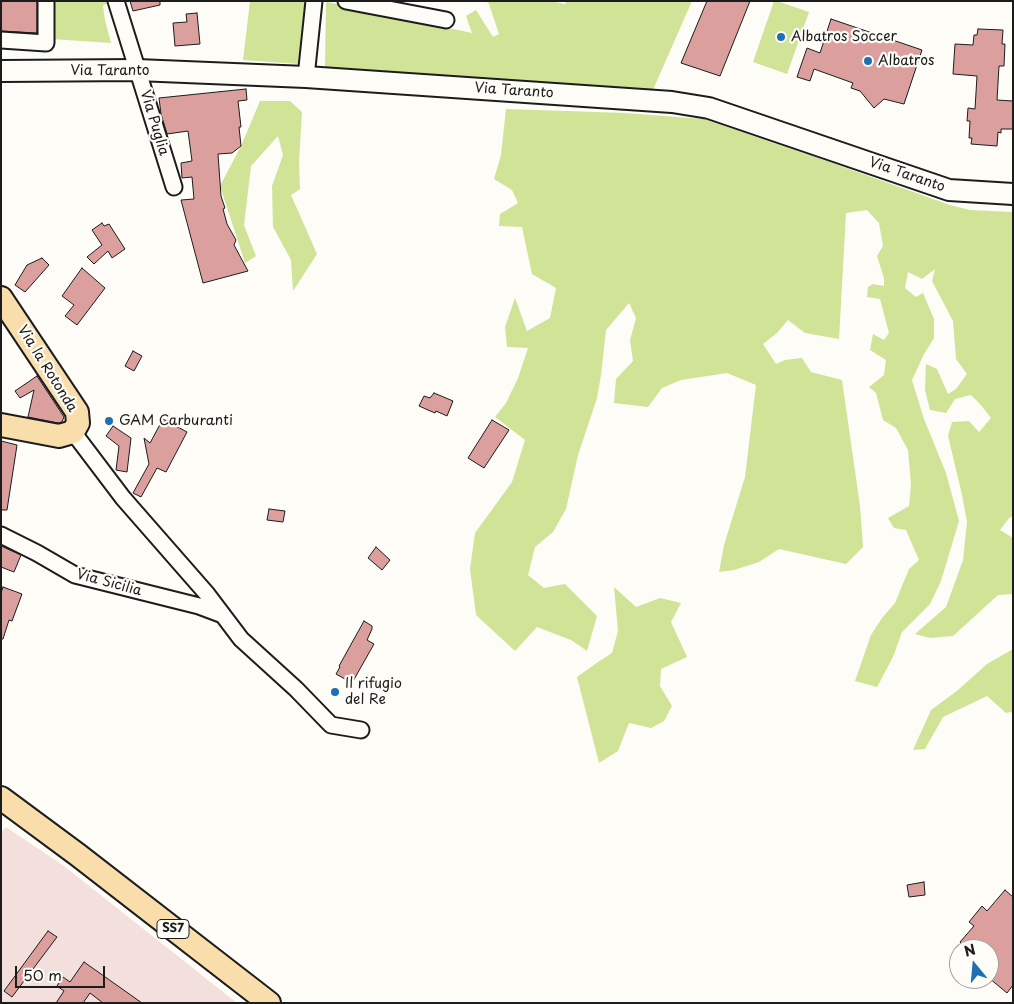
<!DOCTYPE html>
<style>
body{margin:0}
#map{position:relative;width:1014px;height:1004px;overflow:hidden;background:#fdfcf7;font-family:"Playpen Sans",sans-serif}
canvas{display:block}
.frame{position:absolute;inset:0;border:2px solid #1c1c1c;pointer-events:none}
.north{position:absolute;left:949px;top:939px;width:50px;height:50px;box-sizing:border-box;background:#fdfcf7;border:1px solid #a3a29f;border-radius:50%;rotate:343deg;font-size:14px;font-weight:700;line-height:20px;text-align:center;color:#1c1c1c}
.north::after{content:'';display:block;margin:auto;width:18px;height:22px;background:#1f6fb2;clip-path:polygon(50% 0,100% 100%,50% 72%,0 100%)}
.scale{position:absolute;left:15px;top:966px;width:90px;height:22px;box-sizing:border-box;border:2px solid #1c1c1c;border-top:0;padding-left:6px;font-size:15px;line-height:18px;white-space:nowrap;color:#1c1c1c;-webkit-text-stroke:4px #fdfcf7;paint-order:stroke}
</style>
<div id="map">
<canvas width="1014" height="1004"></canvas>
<div class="frame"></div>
<div class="north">N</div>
<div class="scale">50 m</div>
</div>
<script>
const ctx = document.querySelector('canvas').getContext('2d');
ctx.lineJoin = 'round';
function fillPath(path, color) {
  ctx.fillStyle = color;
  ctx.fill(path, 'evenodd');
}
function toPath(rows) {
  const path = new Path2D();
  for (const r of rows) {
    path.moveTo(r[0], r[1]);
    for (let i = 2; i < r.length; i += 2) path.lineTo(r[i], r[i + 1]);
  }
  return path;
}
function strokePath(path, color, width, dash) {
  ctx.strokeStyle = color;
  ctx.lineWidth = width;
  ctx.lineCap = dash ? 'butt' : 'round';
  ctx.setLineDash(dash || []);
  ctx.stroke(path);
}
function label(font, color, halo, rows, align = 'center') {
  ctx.font = font + ' "Playpen Sans",sans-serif';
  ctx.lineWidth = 4.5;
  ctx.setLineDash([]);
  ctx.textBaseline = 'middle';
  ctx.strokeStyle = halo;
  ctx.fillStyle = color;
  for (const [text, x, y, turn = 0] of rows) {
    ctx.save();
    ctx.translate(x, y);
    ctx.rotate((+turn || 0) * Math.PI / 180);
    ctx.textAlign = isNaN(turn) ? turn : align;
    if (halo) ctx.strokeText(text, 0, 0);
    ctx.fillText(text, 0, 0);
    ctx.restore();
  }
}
fillPath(toPath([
 [6,827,64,866,237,1003,1,1003,1,833]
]), '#f3e0dc');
fillPath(toPath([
 [55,1,108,1,106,4,103,6,105,20,111,43,52,39],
 [250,1,306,1,299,64,243,60],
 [486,1,550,1,565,4,567,1,692,1,652,92,491,78,325,67,326,3,327,2,472,33,466,16,476,10,493,37,499,34,489,4],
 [774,1,777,1,809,12,787,74,753,62],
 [260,101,290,101,302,112,299,162,300,189,291,195,317,254,293,291,291,260,273,227,272,186,283,155,278,136,251,166,244,225,256,256,245,263,220,186,241,146],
 [506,109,625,113,704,119,835,164,950,205,970,210,1013,212,1013,517,1010,517,1000,530,1013,538,1013,594,998,595,953,636,930,638,915,634,946,607,963,560,967,522,962,495,948,436,952,422,969,421,979,432,991,418,980,404,971,395,955,399,946,413,930,410,925,390,926,364,937,369,948,394,956,389,967,374,956,359,953,321,932,281,935,269,922,279,908,272,905,288,916,297,923,293,934,319,934,338,924,354,912,380,924,419,946,473,959,521,941,581,930,604,902,632,893,657,877,687,855,681,871,635,882,618,895,603,909,569,919,560,906,530,894,528,888,518,909,506,911,485,908,450,896,428,883,420,876,393,869,387,884,375,886,360,870,350,873,334,884,340,889,333,880,299,867,297,868,287,873,284,884,286,884,278,877,256,883,246,879,223,867,210,846,213,839,339,805,333,788,320,777,333,763,344,776,364,785,360,802,358,811,372,842,380,860,506,863,547,846,564,779,549,759,562,734,570,719,572,724,545,745,477,756,385,727,373,681,380,662,388,648,407,614,403,616,379,633,361,630,340,636,318,629,303,606,330,601,375,597,398,578,455,566,509,553,532,535,547,528,575,544,588,565,584,597,616,587,651,571,640,537,627,515,651,476,615,470,569,475,533,512,482,525,440,495,417,506,403,518,378,528,348,507,347,505,327,515,298,527,331,550,318,556,288,532,274,522,227,499,226,500,214,518,203,512,190,494,179,501,155],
 [614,587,636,607,660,598,681,603,671,622,687,657,661,669,660,686,672,706,664,721,651,728,629,723,618,751,599,763,577,677,598,662,612,653,618,631],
 [1013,649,1013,713,1010,712,1006,713,987,696,943,717,925,749,913,750,931,710,958,690,987,664]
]), '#d0e397');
const building = toPath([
 [1,1,37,1,37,33,1,31,1,1],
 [130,1,160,1,160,5,133,11,130,1],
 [707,1,750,1,720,76,681,63,707,1],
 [197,13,200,44,175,46,173,23,187,22,186,14,197,13],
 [831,19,922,50,904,104,884,99,874,108,860,91,851,88,853,83,814,69,810,81,797,77,807,48,820,53,831,19],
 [978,29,1003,30,1002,44,1005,44,1004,66,999,66,997,100,1013,101,1013,129,1001,129,1001,133,998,132,997,146,971,144,972,138,969,138,970,121,967,121,968,108,975,109,977,76,953,74,955,44,973,45,974,35,977,35,978,29],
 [246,89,247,100,238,101,241,127,239,127,241,146,232,153,218,154,221,196,225,208,223,209,227,224,236,240,234,245,248,271,203,283,181,200,194,199,192,177,182,178,181,163,192,161,188,131,167,134,161,114,159,98,246,89],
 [102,223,104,226,109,224,125,249,112,258,108,251,94,264,87,257,102,245,92,230,102,223],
 [42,258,49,265,25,292,15,285,27,265,42,258],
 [82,268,105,288,77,325,65,316,74,305,62,296,82,268],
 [133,351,142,356,134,371,125,366,133,351],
 [37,376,64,417,62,422,58,423,28,417,34,390,20,398,15,391,37,376],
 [434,393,453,401,447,416,436,411,435,413,419,406,424,396,430,398,434,393],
 [163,419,187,432,166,472,157,468,141,497,133,493,149,464,144,438,150,443,163,419],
 [492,420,509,430,484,468,468,458,492,420],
 [113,426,131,438,127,472,116,470,119,446,106,436,113,426],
 [1,441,17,445,7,510,1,510,1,441],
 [269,509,285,511,283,522,267,520,269,509],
 [1,546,21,555,14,572,1,567,1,546],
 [376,547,390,560,382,570,368,558,376,547],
 [3,587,22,594,12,621,9,620,3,639,1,639,1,593,3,587],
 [364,621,372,626,372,629,367,640,374,644,352,683,336,674,340,667,339,666,364,621],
 [924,882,925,895,909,897,907,885,924,882],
 [1005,890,1013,897,1013,985,1007,993,989,978,989,949,968,949,960,942,974,926,969,922,982,906,987,911,1005,890],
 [48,931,57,937,12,997,4,991,48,931],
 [84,962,142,1003,103,1003,90,993,83,1003,56,1003,64,991,57,986,63,977,70,982,84,962]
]);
fillPath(building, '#dba09e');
strokePath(building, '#1c1c1c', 1);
const street = toPath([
 [116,1,174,187],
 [346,1,446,20],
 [1,40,46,43,46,1],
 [306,77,314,1],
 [73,432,123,498,207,594,241,639,296,689,331,725,361,730],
 [1,535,37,553,75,575,199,606,223,615]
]);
const secondary = toPath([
 [1,71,137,70,306,77,672,102,709,108,949,190,1013,194]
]);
const primary = toPath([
 [1,298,77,412,78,423,73,432,59,436,1,425],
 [1,798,78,855,269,1003]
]);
strokePath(street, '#1c1c1c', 19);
strokePath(secondary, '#1c1c1c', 24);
strokePath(primary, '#1c1c1c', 26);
strokePath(street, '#fdfcf7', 15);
strokePath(secondary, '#fdfcf7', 20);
strokePath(primary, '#f9deab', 22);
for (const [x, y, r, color] of [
 [781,37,5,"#1f6fb2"],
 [868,61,5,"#1f6fb2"],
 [109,421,5,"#1f6fb2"],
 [335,692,5,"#1f6fb2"]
]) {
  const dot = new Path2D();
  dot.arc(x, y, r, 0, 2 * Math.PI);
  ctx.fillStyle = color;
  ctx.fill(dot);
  strokePath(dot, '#fdfcf7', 2);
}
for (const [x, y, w] of [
 [173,929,32]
]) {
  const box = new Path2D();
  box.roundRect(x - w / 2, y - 9.5, w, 19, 4);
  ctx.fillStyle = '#fdfcf7';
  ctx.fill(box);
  strokePath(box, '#1c1c1c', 1);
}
label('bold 12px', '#1c1c1c', null, [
 ["SS7",173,929]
]);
label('14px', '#1c1c1c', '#fdfcf7', [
 ["Albatros Soccer",791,37],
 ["Albatros",878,61],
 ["GAM Carburanti",119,421],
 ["Il rifugio",345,684],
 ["del Re",345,700]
], 'left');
label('14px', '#1c1c1c', '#fdfcf7', [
 ["Via Taranto",110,71],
 ["Via Taranto",514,91,4],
 ["Via Puglia",154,123,73],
 ["Via Taranto",907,175,19],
 ["Via la Rotonda",47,369,58],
 ["Via Sicilia",109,583,15]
]);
</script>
